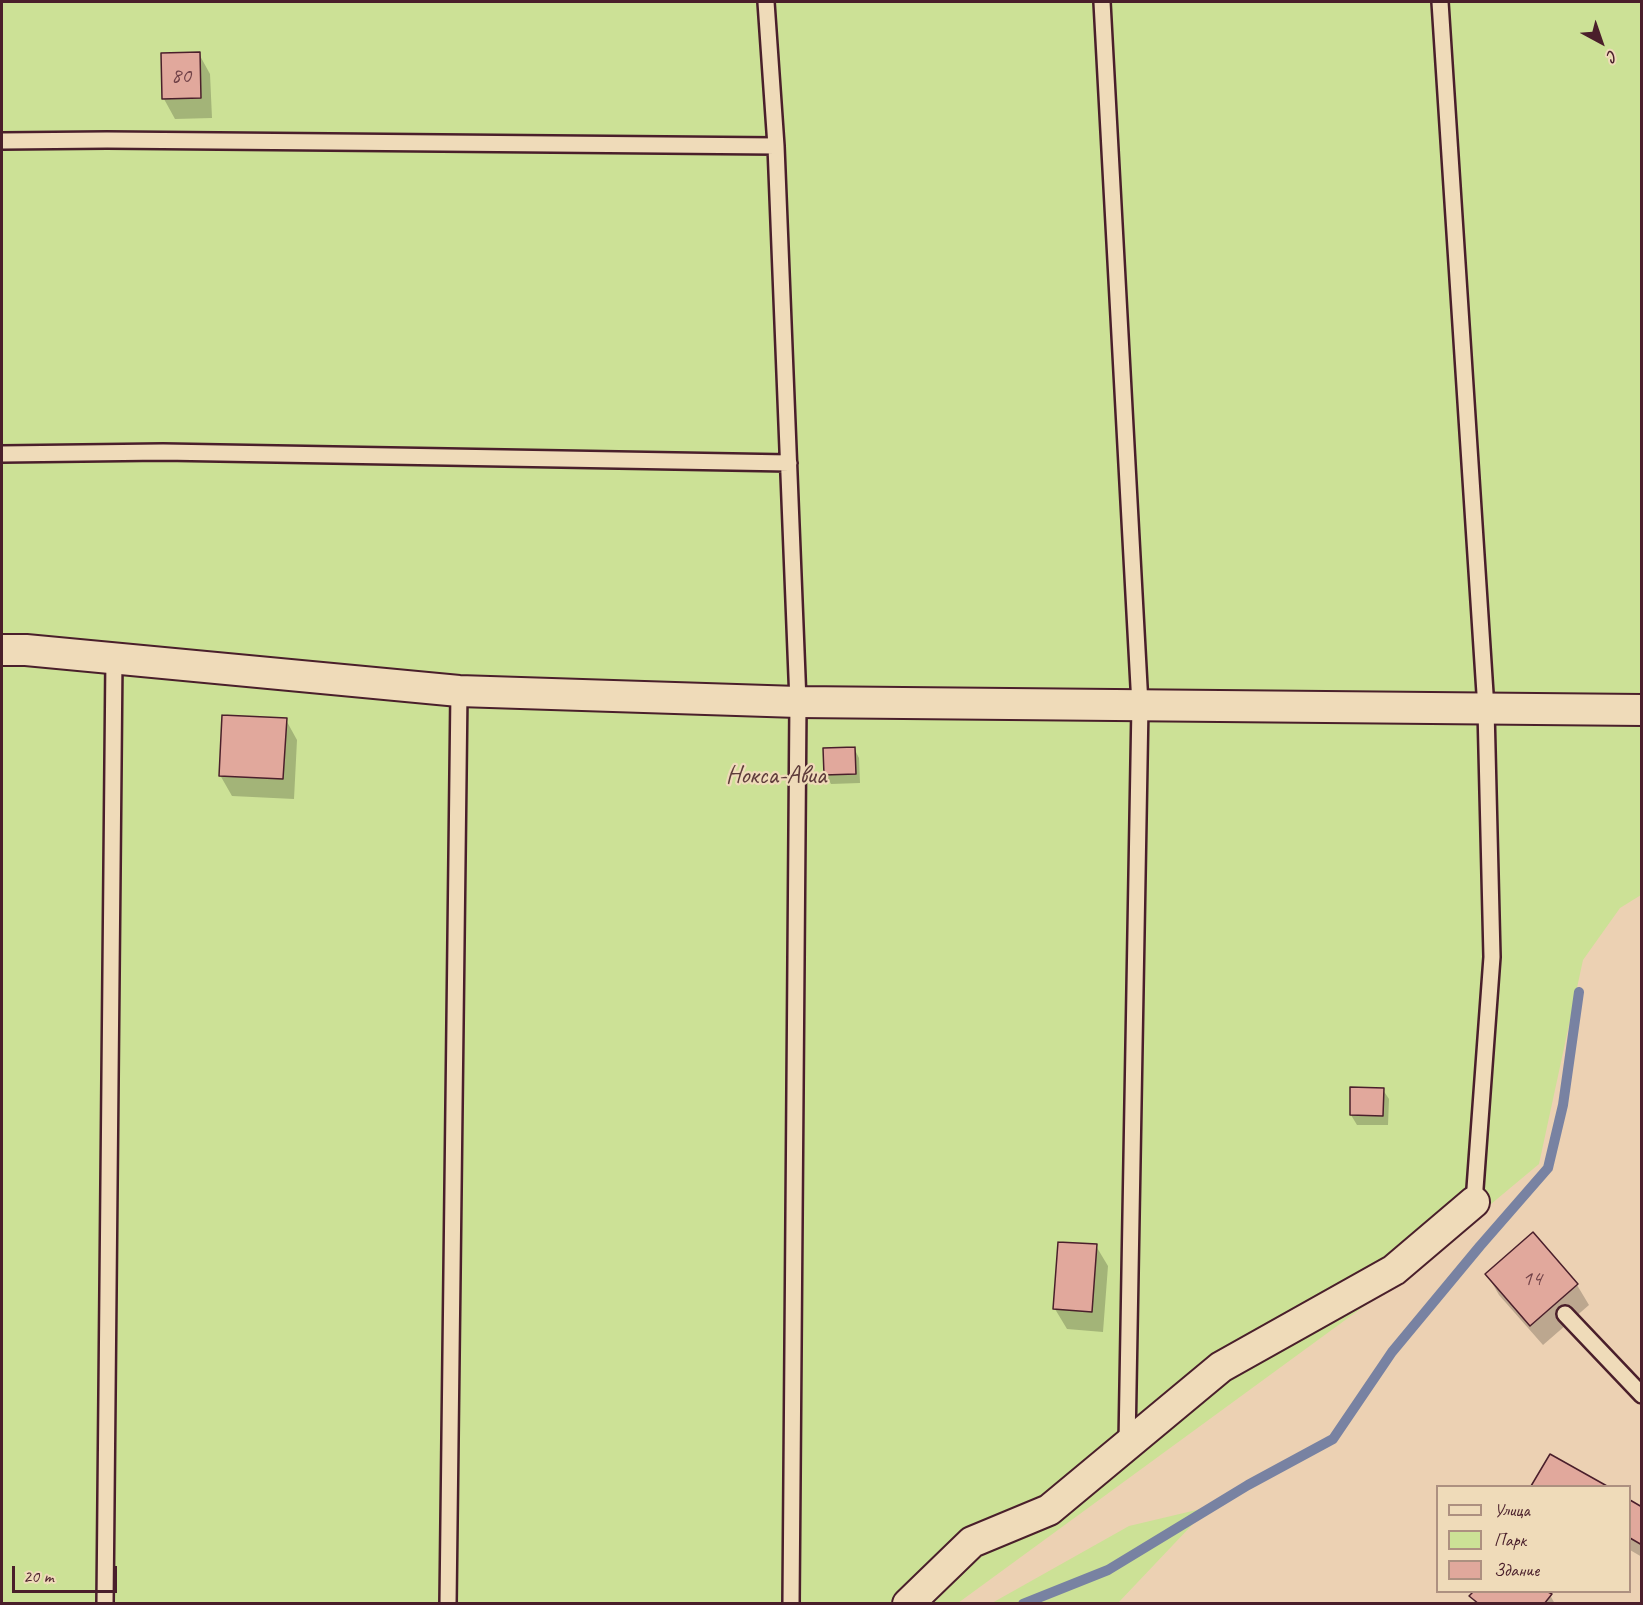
<!DOCTYPE html>
<meta charset="utf-8">
<style>
body{margin:0}
#map{position:relative;width:1643px;height:1605px;overflow:hidden;background:#ecd1b3;font-family:Caveat,sans-serif}
canvas{display:block}
.frame{position:absolute;inset:0;border:3px solid #4a1f2b;pointer-events:none}
.legend{position:absolute;left:1436px;top:1485px;width:195px;height:108px;box-sizing:border-box;background:#efdbb9;border:2px solid #ad9080;margin:0;padding:8px 10px;list-style:none;font-size:18px;color:#4a1f2b}
.legend li{display:flex;align-items:center;gap:12px;height:30px}
.legend b{width:30px;border:2px solid #ad9080}
.north{position:absolute;left:1571px;top:12px;width:60px;height:60px;-webkit-text-stroke:4px #efdbb9;paint-order:stroke;rotate:140deg;font-size:16px;font-weight:700;line-height:24px;text-align:center;color:#4a1f2b}
.north::after{content:'';display:block;margin:auto;width:21px;height:27px;background:#4a1f2b;clip-path:polygon(50% 0,100% 100%,50% 72%,0 100%)}
.scale{position:absolute;left:12px;top:1566px;width:105px;height:27px;box-sizing:border-box;border:3px solid #4a1f2b;border-top:0;padding-left:8px;font-size:18px;line-height:21px;white-space:nowrap;color:#4a1f2b;-webkit-text-stroke:4px #efdbb9;paint-order:stroke}
</style>
<div id="map">
<canvas width="1643" height="1605"></canvas>
<div class="frame"></div>
<ul class="legend">
<li><b style="height:8px;background:#efdbb9"></b>Улица</li>
<li><b style="height:16px;background:#cce196"></b>Парк</li>
<li><b style="height:16px;background:#e1a89c"></b>Здание</li>
</ul>
<div class="north">С</div>
<div class="scale">20 m</div>
</div>
<script>
const ctx = document.querySelector('canvas').getContext('2d');
ctx.lineJoin = 'round';
function fillPath(path, color) {
  ctx.fillStyle = color;
  ctx.fill(path, 'evenodd');
}
function toPath(rows) {
  const path = new Path2D();
  for (const r of rows) {
    path.moveTo(r[0], r[1]);
    for (let i = 2; i < r.length; i += 2) path.lineTo(r[i], r[i + 1]);
  }
  return path;
}
function strokePath(path, color, width, dash) {
  ctx.strokeStyle = color;
  ctx.lineWidth = width;
  ctx.lineCap = dash ? 'butt' : 'round';
  ctx.setLineDash(dash || []);
  ctx.stroke(path);
}
function label(font, color, halo, rows, align = 'center') {
  ctx.font = font + ' Caveat,sans-serif';
  ctx.lineWidth = 4.5;
  ctx.setLineDash([]);
  ctx.textBaseline = 'middle';
  ctx.strokeStyle = halo;
  ctx.fillStyle = color;
  for (const [text, x, y, turn = 0] of rows) {
    ctx.save();
    ctx.translate(x, y);
    ctx.rotate((+turn || 0) * Math.PI / 180);
    ctx.textAlign = isNaN(turn) ? turn : align;
    if (halo) ctx.strokeText(text, 0, 0);
    ctx.fillText(text, 0, 0);
    ctx.restore();
  }
}
fillPath(toPath([
 [2,2,1641,2,1641,895,1620,908,1583,960,1539,1164,1400,1280,958,1603,2,1604],
 [1209,1507,1118,1603,992,1603,1129,1526]
]), '#cce196');
fillPath(toPath([
 [199,54,210,74,212,118,175,119,164,99],
 [286,720,297,740,294,799,232,796,220,775],
 [854,748,859,758,860,783,831,784,826,775],
 [1383,1090,1389,1099,1388,1125,1357,1125,1351,1115],
 [1533,1234,1577,1285,1589,1305,1543,1345,1499,1295,1487,1274],
 [1096,1246,1108,1266,1103,1332,1067,1329,1055,1309],
 [1551,1456,1604,1486,1533,1486],
 [1630,1501,1642,1508,1642,1557,1630,1550],
 [1475,1592,1546,1592,1550,1595,1555,1604,1476,1604,1471,1596]
]), '#0003');
strokePath(toPath([
 [1023,1604,1108,1570,1248,1485,1333,1439,1392,1352,1480,1246,1548,1168,1563,1105,1579,992]
]), '#7882a2', 10);
const building = toPath([
 [200,52,201,98,162,99,161,53,200,52],
 [222,715,287,718,283,779,219,776,222,715],
 [855,747,856,774,824,775,823,748,855,747],
 [1350,1087,1384,1088,1383,1116,1350,1115,1350,1087],
 [1533,1232,1578,1284,1530,1326,1485,1274,1533,1232],
 [1058,1242,1097,1244,1092,1312,1053,1309,1058,1242],
 [1550,1454,1607,1486,1531,1486,1550,1454],
 [1630,1500,1642,1507,1642,1545,1630,1538,1630,1500],
 [1473,1592,1548,1592,1552,1594,1544,1604,1479,1604,1469,1596,1473,1592]
]);
fillPath(building, '#e1a89c');
strokePath(building, '#4a1f2b', 1.5);
const lane = toPath([
 [766,2,776,146,798,702,791,1604],
 [1102,2,1140,705,1127,1443],
 [1440,2,1486,709,1492,957,1474,1202],
 [2,141,107,140,776,146],
 [2,454,163,452,789,463],
 [1565,1314,1642,1395],
 [105,1604,114,658],
 [448,1604,459,691]
]);
const street = toPath([
 [2,650,26,650,459,691,798,702,1642,710],
 [908,1604,972,1542,1049,1510,1221,1367,1394,1270,1474,1202]
]);
strokePath(lane, '#4a1f2b', 20);
strokePath(street, '#4a1f2b', 34);
strokePath(lane, '#efdbb9', 15);
strokePath(street, '#efdbb9', 30);
label('22px', '#704147', null, [
 ["80",181,76],
 ["14",1532,1279]
]);
label('26px', '#5e3c3b', '#efdbb9', [
 ["Нокса-Авиа",776,776]
]);
</script>
